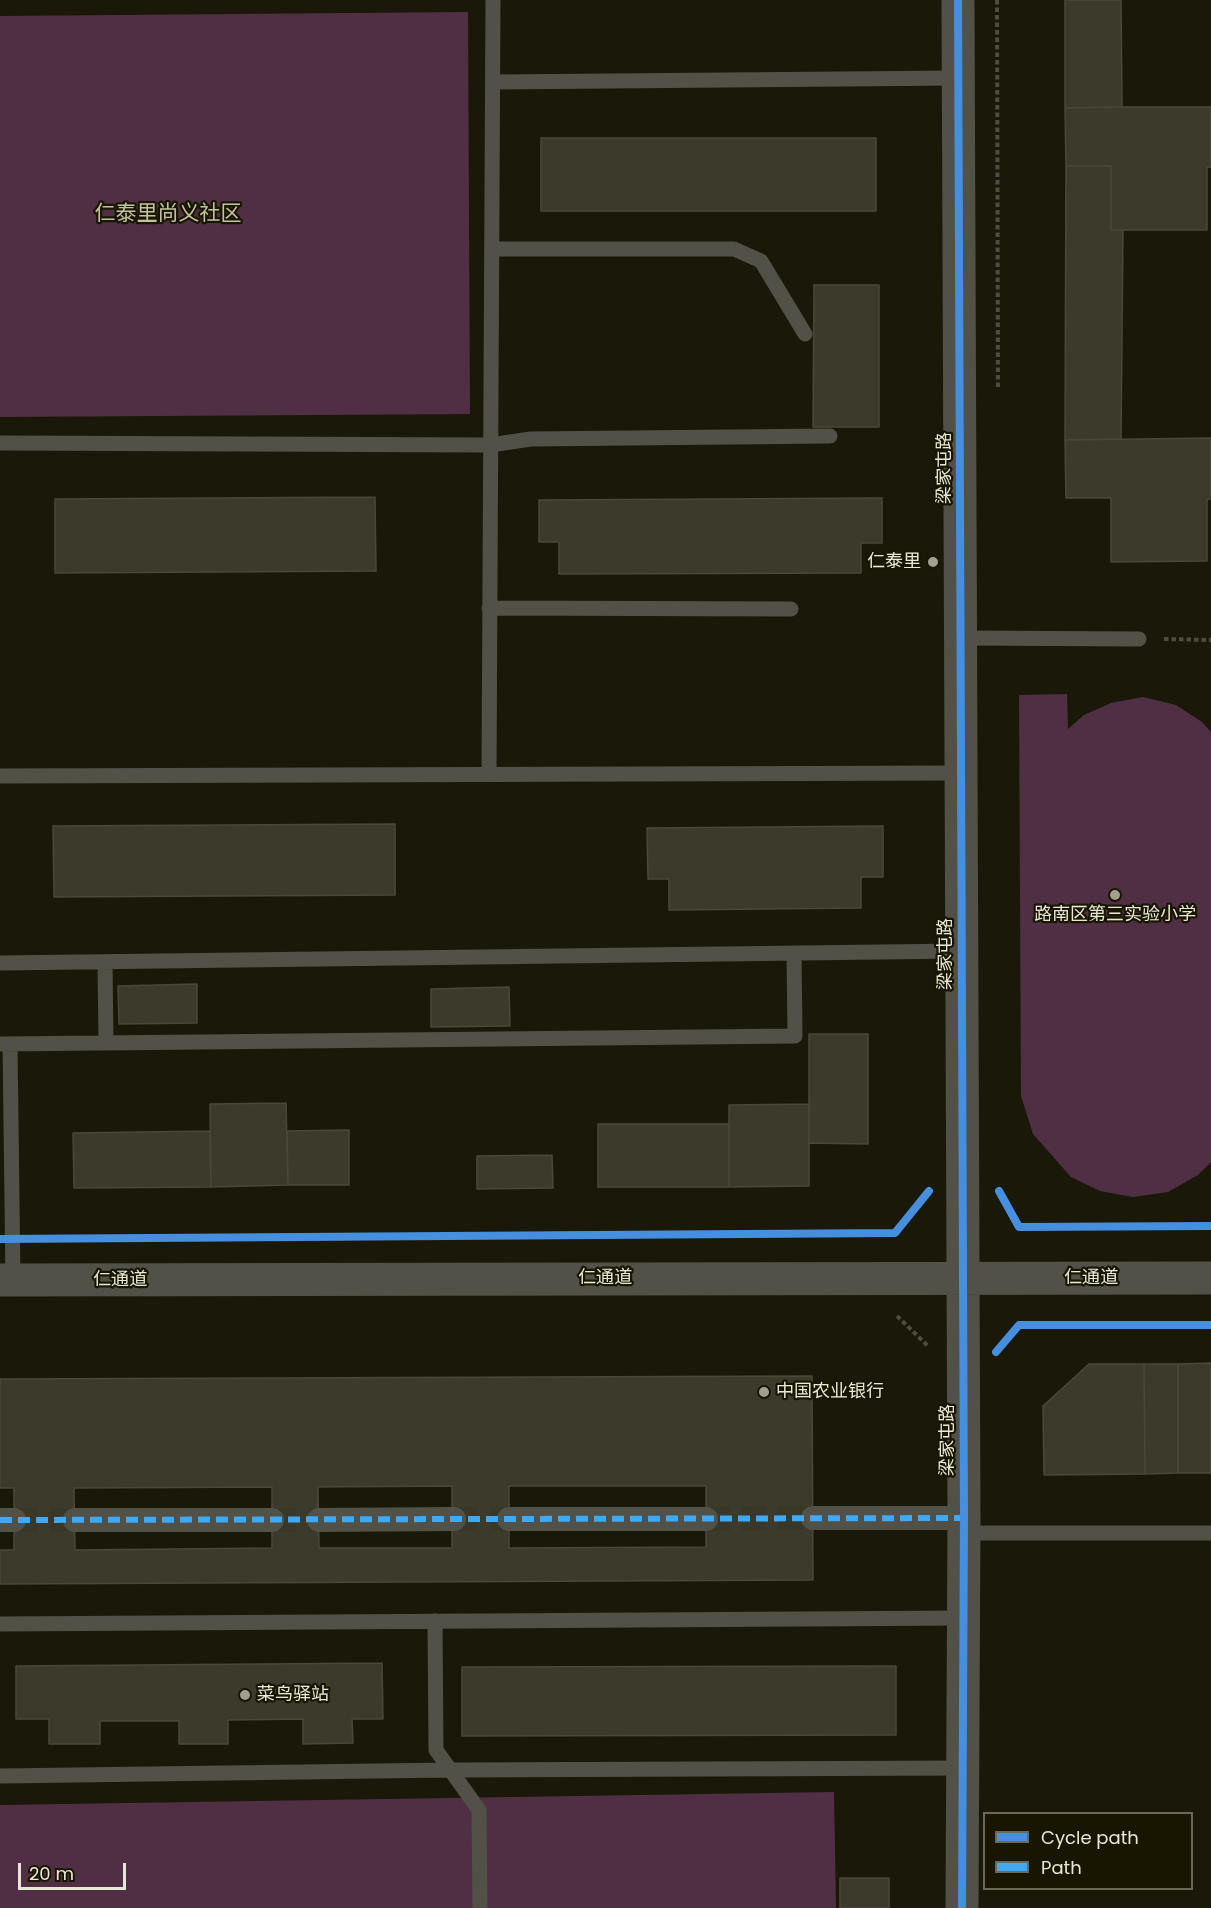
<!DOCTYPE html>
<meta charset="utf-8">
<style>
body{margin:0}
#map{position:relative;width:1211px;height:1908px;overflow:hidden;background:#1a1909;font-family:Poppins,sans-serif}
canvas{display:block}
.legend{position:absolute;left:983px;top:1812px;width:210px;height:78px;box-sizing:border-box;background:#181600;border:2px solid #6c6a56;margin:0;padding:8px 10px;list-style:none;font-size:18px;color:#e9e8d7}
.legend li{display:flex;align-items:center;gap:12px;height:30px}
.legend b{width:30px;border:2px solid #6c6a56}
.scale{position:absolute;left:18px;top:1863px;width:108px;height:27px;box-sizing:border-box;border:3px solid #e9e8d7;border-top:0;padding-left:8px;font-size:18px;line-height:21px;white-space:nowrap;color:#e9e8d7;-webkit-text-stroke:4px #181600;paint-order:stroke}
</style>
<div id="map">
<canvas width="1211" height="1908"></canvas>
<ul class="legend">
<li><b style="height:8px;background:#468fdf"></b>Cycle path</li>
<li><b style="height:8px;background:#3fa9f5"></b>Path</li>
</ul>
<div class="scale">20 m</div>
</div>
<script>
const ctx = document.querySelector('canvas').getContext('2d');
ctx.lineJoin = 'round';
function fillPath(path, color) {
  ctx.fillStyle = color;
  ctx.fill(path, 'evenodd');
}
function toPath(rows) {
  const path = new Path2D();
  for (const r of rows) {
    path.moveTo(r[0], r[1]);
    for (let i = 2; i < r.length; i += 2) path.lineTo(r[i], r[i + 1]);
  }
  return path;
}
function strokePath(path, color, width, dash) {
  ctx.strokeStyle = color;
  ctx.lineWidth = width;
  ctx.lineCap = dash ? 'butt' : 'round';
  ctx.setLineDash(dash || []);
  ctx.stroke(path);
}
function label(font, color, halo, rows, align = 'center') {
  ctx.font = font + ' Poppins,"Noto Sans SC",sans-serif';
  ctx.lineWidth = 4.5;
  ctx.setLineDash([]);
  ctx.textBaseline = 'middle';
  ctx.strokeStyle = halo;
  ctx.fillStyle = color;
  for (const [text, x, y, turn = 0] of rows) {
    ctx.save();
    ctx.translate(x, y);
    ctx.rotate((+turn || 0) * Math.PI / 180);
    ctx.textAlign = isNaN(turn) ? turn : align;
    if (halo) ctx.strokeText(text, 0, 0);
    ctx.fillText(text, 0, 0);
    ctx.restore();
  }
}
fillPath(toPath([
 [468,12,470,414,0,417,0,16],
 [1067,694,1068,729,1084,715,1111,703,1143,697,1176,705,1202,722,1211,732,1211,1162,1198,1175,1168,1192,1133,1197,1100,1191,1071,1177,1033,1134,1021,1096,1019,695],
 [834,1792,836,1908,0,1908,0,1805]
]), '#502f45');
const building = toPath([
 [1065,0,1121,0,1122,107,1065,108,1065,0],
 [1122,107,1211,107,1211,167,1207,167,1207,230,1111,230,1111,166,1066,166,1065,108,1122,107],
 [541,138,876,138,876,211,541,211,541,138],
 [1066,166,1111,166,1111,230,1123,230,1121,439,1065,440,1066,166],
 [814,285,879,285,879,427,813,427,814,285],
 [1211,438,1211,499,1207,499,1207,561,1111,562,1111,498,1066,498,1065,440,1211,438],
 [375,497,376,571,55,573,55,499,375,497],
 [882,498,882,543,861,543,861,573,559,574,559,542,539,542,539,500,882,498],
 [395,824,395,895,54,897,53,826,395,824],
 [883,826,883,877,861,877,861,908,669,910,669,879,648,879,647,828,883,826],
 [197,984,197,1023,119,1024,118,986,197,984],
 [509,987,510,1026,431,1027,431,989,509,987],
 [809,1034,868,1034,868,1144,809,1143,809,1034],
 [286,1103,288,1185,211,1187,210,1104,286,1103],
 [809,1104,809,1186,729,1187,729,1105,809,1104],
 [598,1124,729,1124,729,1187,598,1187,598,1124],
 [349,1130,349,1185,288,1185,287,1131,349,1130],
 [210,1131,211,1187,74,1188,73,1133,210,1131],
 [552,1155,553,1188,477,1189,477,1156,552,1155],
 [1211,1363,1211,1473,1178,1473,1178,1364,1211,1363],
 [1089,1364,1144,1364,1145,1474,1044,1475,1043,1406,1089,1364],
 [1144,1364,1178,1364,1178,1473,1145,1474,1144,1364],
 [812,1376,813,1580,0,1584,0,1550,14,1550,14,1488,0,1488,0,1379,812,1376],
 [452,1486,452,1548,319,1548,318,1487,452,1486],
 [509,1486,706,1486,706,1547,509,1548,509,1486],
 [272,1487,272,1548,75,1550,74,1488,272,1487],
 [382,1663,383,1719,352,1719,353,1743,303,1744,303,1719,228,1720,228,1744,179,1744,179,1721,100,1721,100,1744,49,1744,49,1719,16,1719,16,1666,382,1663],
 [896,1666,896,1735,462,1736,462,1667,896,1666],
 [840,1878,889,1878,889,1908,840,1908,840,1878]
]);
fillPath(building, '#3c3b2b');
strokePath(building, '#49483b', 1.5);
strokePath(toPath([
 [454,1519,509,1519],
 [706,1519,813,1518],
 [14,1520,75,1520],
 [272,1520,319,1520]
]), '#393828', 24, [24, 12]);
strokePath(toPath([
 [997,0,998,389],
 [1164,639,1211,640],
 [897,1316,928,1346]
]), '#4d4d43', 4, [4.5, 3]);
strokePath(toPath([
 [493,82,959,78],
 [492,249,734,249,761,261,805,334],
 [0,443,490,445,531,439,830,436],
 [489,608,791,609],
 [960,638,1139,639],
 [489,774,493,0],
 [0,776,961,773],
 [105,962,106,1043],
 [0,963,961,951],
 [0,1044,795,1036,794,953],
 [10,1044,13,1280],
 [964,1533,1211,1533],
 [435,1621,436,1750,479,1810,480,1908],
 [0,1624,963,1618],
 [0,1776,451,1770,963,1768]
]), '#515147', 15);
strokePath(toPath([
 [813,1518,964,1518],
 [509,1519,706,1519],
 [0,1520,14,1520],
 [75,1520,272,1520],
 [319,1520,454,1519]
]), '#515147', 24);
strokePath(toPath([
 [958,0,964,1518,962,1908],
 [0,1280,1211,1278]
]), '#515147', 33);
strokePath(toPath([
 [0,1520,964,1518]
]), '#3fa9f5', 6, [12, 6]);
strokePath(toPath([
 [958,0,964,1518,962,1908],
 [999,1191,1019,1227,1211,1226],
 [0,1239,895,1233,929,1191],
 [996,1352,1019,1325,1211,1325]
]), '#468fdf', 8);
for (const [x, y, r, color] of [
 [933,562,6,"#a1a08f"],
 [1115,895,6,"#a1a08f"],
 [764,1392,6,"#a1a08f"],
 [245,1695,6,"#a1a08f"]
]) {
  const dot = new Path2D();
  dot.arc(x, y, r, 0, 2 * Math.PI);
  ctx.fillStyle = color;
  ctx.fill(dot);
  strokePath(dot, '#181600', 2);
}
label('18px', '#e9e8d7', '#181600', [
 ["梁家屯路",945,468,-90],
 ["梁家屯路",946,954,-90],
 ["仁通道",605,1278],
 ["仁通道",1091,1278],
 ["仁通道",120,1280],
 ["梁家屯路",948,1440,-90]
]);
label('18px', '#e9e8d7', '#181600', [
 ["仁泰里",921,562,"right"],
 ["路南区第三实验小学",1115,915,"center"],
 ["中国农业银行",776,1392],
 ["菜鸟驿站",257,1695]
], 'left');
label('21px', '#c3c29f', '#181600', [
 ["仁泰里尚义社区",168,215]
]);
</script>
